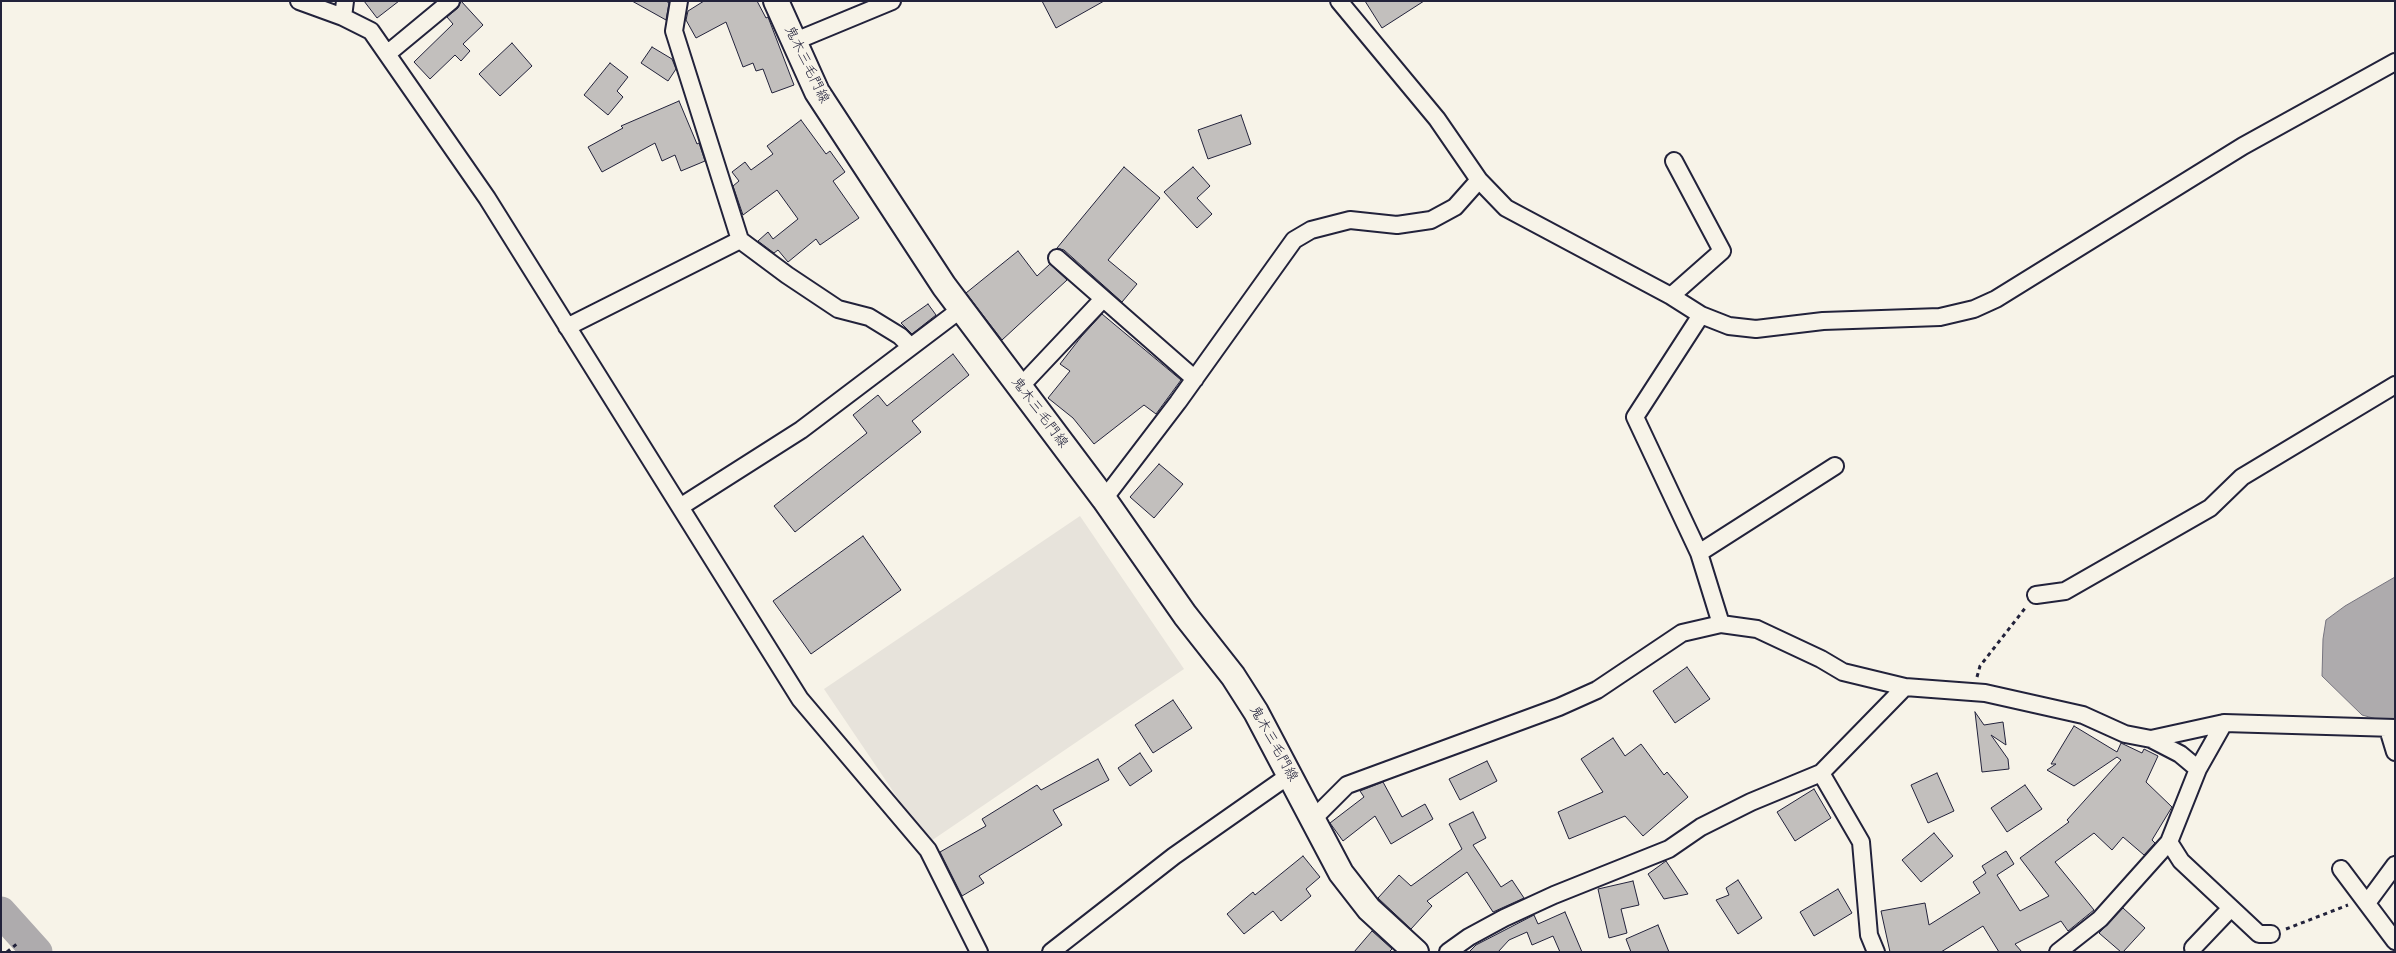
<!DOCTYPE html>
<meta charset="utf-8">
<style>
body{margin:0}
#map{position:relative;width:2396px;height:953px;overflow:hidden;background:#f7f3e8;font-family:"Architects Daughter",sans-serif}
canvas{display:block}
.frame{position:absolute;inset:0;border:2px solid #22223b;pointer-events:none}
</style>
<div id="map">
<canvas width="2396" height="953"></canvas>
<div class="frame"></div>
</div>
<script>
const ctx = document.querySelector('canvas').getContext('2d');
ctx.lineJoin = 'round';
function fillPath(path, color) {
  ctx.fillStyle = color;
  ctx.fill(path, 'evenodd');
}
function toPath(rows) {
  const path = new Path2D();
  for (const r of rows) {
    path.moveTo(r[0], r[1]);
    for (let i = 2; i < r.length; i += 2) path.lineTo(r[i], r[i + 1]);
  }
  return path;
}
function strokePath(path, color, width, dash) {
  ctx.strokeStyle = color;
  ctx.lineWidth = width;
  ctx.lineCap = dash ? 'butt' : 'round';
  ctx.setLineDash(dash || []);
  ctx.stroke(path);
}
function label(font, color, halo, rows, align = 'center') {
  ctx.font = font + ' "Architects Daughter","Klee One",sans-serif';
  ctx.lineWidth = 5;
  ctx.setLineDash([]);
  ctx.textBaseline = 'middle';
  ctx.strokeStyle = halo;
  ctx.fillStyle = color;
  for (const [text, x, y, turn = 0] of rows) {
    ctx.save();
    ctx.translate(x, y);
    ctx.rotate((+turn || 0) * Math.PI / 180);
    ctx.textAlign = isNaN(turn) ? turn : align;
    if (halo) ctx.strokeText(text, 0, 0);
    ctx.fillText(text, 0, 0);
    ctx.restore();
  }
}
fillPath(toPath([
 [1080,516,1184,669,928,843,824,689]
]), '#e7e3db');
const water = toPath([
 [2395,577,2395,719,2384,721,2362,715,2322,676,2323,639,2326,620,2345,606,2395,577]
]);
fillPath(water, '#aeabad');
strokePath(water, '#76747f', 1);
strokePath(toPath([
 [1,912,37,952]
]), '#aeabad', 31);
const building = toPath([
 [364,1,399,1,377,18,364,1],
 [461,1,483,25,463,44,470,51,461,61,455,55,430,79,414,62,453,24,447,17,458,8,461,1],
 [632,1,666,1,669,3,666,20,632,1],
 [704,1,757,1,766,18,768,17,794,85,772,93,763,69,756,71,753,63,743,67,726,22,696,38,686,20,688,11,704,1],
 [1042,1,1104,1,1056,28,1042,1],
 [1365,1,1424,1,1382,28,1365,1],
 [512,43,532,66,500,96,479,74,512,43],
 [652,47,672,59,676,69,668,81,641,63,652,47],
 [610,63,628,77,617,91,623,97,608,115,584,95,610,63],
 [679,101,697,144,699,143,705,161,681,171,675,155,662,161,655,143,602,172,588,147,623,128,621,126,679,101],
 [1241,115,1251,144,1208,159,1198,130,1241,115],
 [801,120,826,154,830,151,845,172,833,181,859,218,820,245,816,239,788,262,778,250,774,253,758,241,768,232,773,239,798,219,777,190,743,215,733,186,739,181,732,172,745,162,751,170,773,154,767,146,801,120],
 [1124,167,1160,198,1108,260,1137,284,1122,302,1064,250,1057,248,1124,167],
 [1193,167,1210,186,1197,198,1212,214,1197,228,1164,192,1193,167],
 [1018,251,1037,276,1050,264,1067,280,1002,340,966,293,1018,251],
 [928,304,936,315,912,334,901,323,928,304],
 [1102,314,1181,380,1156,414,1144,405,1094,444,1073,418,1048,398,1070,371,1060,364,1081,337,1102,314],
 [953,354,969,375,912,421,921,432,795,532,774,506,867,433,853,415,878,395,887,406,953,354],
 [1159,464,1183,484,1154,518,1130,497,1159,464],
 [863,536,901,590,811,654,773,601,863,536],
 [1687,667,1710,699,1675,723,1653,691,1687,667],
 [1173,700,1192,728,1153,753,1135,725,1173,700],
 [1975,712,1984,725,2003,722,2006,745,1991,735,2008,759,2009,769,1982,772,1975,712],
 [2074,726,2117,752,2121,743,2142,753,2144,749,2158,756,2146,782,2172,807,2152,840,2155,843,2144,855,2123,837,2112,850,2094,833,2055,862,2094,910,2068,931,2061,921,2015,944,2022,952,1999,952,1983,926,1941,952,1890,952,1881,911,1925,903,1929,925,1980,893,1973,882,1986,873,1982,866,2006,851,2014,864,1997,875,2020,911,2049,896,2020,858,2069,822,2067,820,2121,760,2117,757,2074,786,2047,770,2056,764,2051,764,2074,726],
 [1613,738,1625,756,1641,744,1664,775,1667,772,1688,797,1643,836,1625,816,1569,839,1558,812,1603,792,1581,759,1613,738],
 [1140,753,1152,771,1130,786,1118,768,1140,753],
 [1098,759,1109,780,1053,810,1062,825,979,876,984,883,962,896,940,852,986,826,982,819,1037,785,1041,790,1098,759],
 [1487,761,1497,781,1460,800,1449,779,1487,761],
 [1937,773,1954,811,1928,823,1911,785,1937,773],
 [1383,782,1402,817,1425,804,1433,819,1391,844,1375,816,1343,841,1330,823,1364,797,1360,791,1383,782],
 [2025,785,2042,809,2007,832,1991,808,2025,785],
 [1814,789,1831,818,1795,841,1777,812,1814,789],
 [1473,812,1486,838,1473,845,1501,887,1512,880,1524,898,1493,912,1467,872,1427,901,1432,906,1411,929,1378,898,1399,875,1411,886,1462,849,1449,824,1473,812],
 [1934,833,1953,856,1921,882,1902,860,1934,833],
 [1303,856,1320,877,1306,889,1311,896,1281,921,1273,911,1244,934,1227,914,1253,892,1255,895,1303,856],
 [1666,861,1688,894,1664,899,1648,874,1666,861],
 [1738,880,1762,918,1738,934,1716,900,1729,895,1726,888,1738,880],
 [1633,881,1639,905,1621,909,1627,933,1609,938,1598,889,1633,881],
 [1838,889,1852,913,1814,936,1800,912,1838,889],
 [2123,908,2145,928,2123,952,2121,952,2099,933,2123,908],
 [1565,912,1582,952,1560,952,1553,936,1532,945,1527,932,1509,940,1498,952,1469,952,1476,945,1534,915,1538,924,1565,912],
 [1658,925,1669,952,1631,952,1626,939,1658,925],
 [1372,931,1392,949,1389,952,1354,952,1372,931]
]);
fillPath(building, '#c2bfbd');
strokePath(building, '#22223b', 1);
const minor = toPath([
 [299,1,343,17,371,31,487,198,800,699,928,850,979,952],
 [1339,1,1437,119,1479,180,1506,208,1671,296,1701,315,1729,326,1756,329,1823,321,1940,317,1974,309,1996,299,2243,146,2395,62],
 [343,17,345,1],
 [793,42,892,1],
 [387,54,451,1],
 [740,240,787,275,838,309,869,317,900,336,911,347],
 [1057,258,1195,379],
 [1671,296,1722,251,1674,161],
 [1701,315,1635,417,1699,553,1721,624],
 [567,327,740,240,674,31,679,1],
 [1020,387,1103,299],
 [1104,499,1178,402,1294,240,1311,230,1350,220,1397,225,1431,220,1455,207,1479,180],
 [680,507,801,430,961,309],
 [1699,553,1835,466],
 [2036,595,2065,591,2210,508,2242,477,2395,385],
 [2388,729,2395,752],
 [2151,739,2224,723],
 [1821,773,1861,842,1869,935,1876,952],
 [1313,819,1347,785,1559,707,1597,690,1682,633,1721,624,1757,629,1821,659,1843,672,1905,687,1985,693,2083,715,2125,734,2151,739,2180,754,2198,769],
 [2169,842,2181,861,2259,934,2271,934],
 [2341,869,2395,941],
 [2367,903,2395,865],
 [2193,948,2231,908],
 [1051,952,1174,856,1291,774],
 [1448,952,1469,937,1504,918,1554,895,1669,849,1701,827,1751,802,1821,773,1905,687],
 [2058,952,2100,919,2169,842,2198,769,2224,723,2395,728]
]);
const secondary = toPath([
 [776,1,817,92,944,286,1104,499,1185,615,1233,676,1256,712,1341,873,1369,909,1416,952]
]);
strokePath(minor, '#22223b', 20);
strokePath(secondary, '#22223b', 28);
strokePath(toPath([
 [1977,677,1980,666,2026,607],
 [2286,929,2348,905],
 [7,952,18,943]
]), '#22223b', 3, [4, 4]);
strokePath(minor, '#f7f3e8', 16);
strokePath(secondary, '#f7f3e8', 24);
label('14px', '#22223b', '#f7f3e8', [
 ["鬼木三毛門線",806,65,64],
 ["鬼木三毛門線",1039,413,53],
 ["鬼木三毛門線",1273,744,61]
]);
</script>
